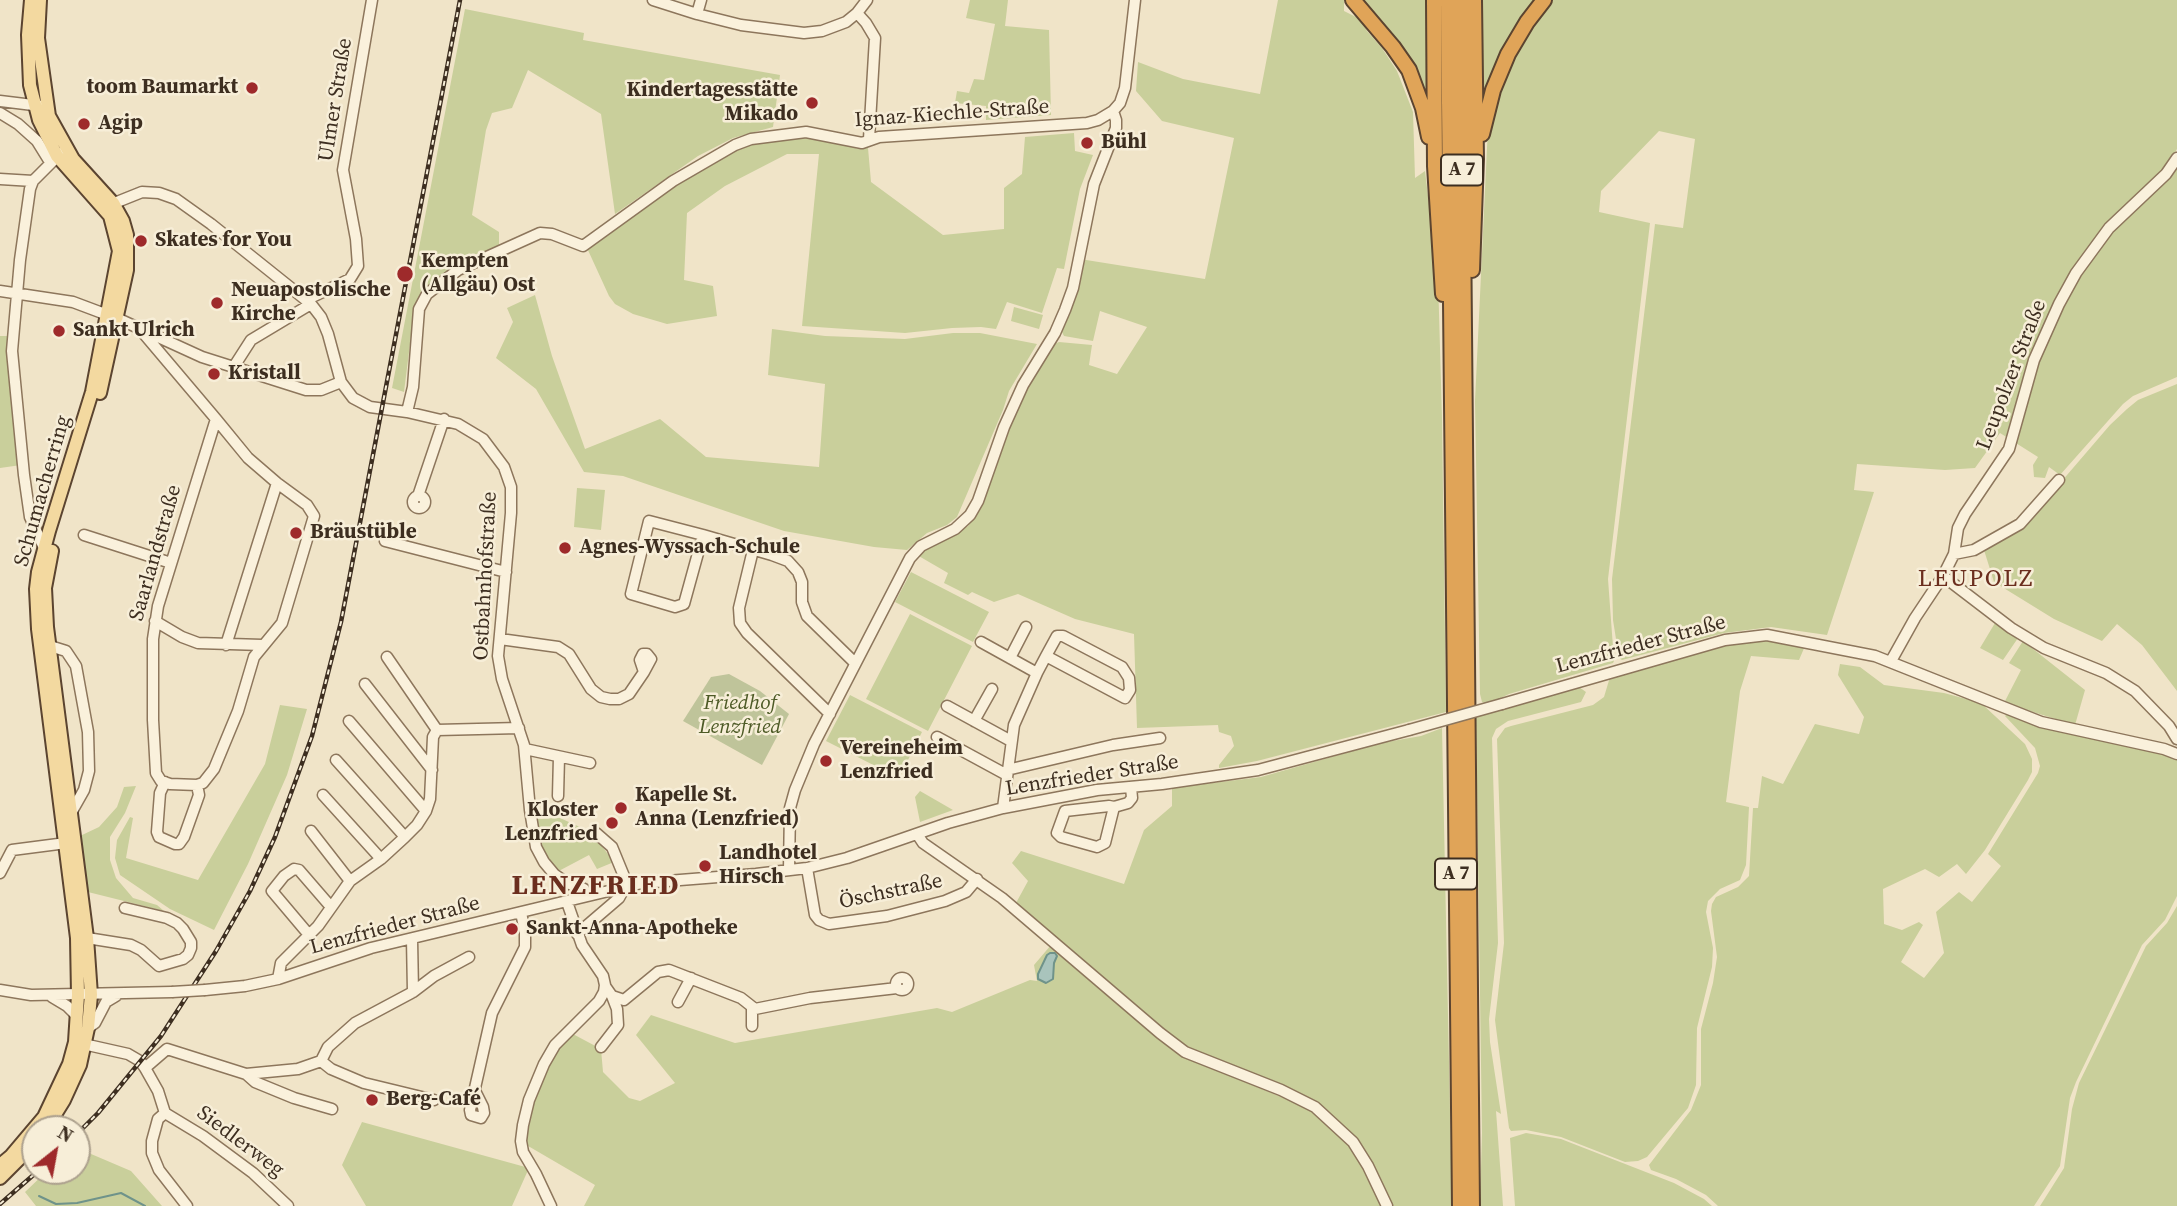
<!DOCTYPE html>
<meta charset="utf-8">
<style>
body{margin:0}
#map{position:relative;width:2177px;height:1206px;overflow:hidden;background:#f0e4c8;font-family:"Source Serif 4",serif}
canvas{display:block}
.north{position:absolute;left:21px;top:1115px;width:70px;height:70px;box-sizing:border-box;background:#f7eed8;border:2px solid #ada18e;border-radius:50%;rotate:31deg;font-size:19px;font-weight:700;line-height:28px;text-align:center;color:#3d2e20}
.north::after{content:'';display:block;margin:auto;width:24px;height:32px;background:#9e2a2b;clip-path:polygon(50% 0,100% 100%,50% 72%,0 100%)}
</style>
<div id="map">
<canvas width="2177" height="1206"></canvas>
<div class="north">N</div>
</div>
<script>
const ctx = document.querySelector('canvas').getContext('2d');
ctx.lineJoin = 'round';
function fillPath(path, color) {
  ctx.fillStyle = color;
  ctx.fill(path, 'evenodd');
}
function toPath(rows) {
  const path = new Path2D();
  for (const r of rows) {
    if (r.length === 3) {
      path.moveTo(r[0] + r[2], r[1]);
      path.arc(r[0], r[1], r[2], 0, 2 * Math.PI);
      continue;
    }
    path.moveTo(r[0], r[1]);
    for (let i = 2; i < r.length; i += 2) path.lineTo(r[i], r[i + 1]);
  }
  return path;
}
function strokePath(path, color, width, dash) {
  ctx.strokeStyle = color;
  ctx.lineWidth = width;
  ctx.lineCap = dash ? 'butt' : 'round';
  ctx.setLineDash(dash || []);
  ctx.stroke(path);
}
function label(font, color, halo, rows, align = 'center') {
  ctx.font = font + ' "Source Serif 4",serif';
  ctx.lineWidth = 5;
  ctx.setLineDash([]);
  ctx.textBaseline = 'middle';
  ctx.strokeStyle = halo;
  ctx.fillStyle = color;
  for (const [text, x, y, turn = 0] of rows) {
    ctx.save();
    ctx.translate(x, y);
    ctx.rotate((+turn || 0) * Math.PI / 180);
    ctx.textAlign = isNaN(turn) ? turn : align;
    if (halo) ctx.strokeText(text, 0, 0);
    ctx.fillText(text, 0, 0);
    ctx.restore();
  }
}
fillPath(toPath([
 [970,0,1008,0,1005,26,1049,30,1051,115,986,120,986,106,955,103,957,91,969,93,974,79,984,80,995,24,966,18],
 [1278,0,1344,0,1344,11,1362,20,1367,31,1382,48,1397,71,1413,112,1415,178,1425,171,1438,278,1442,418,1446,712,1257,761,1219,768,1219,765,1234,746,1231,736,1219,732,1218,725,1137,728,1134,634,1075,619,1018,594,994,602,972,592,968,595,944,583,948,573,917,555,924,549,957,533,968,526,974,518,1025,387,1052,345,1059,342,1092,345,1089,365,1117,374,1147,327,1100,311,1093,341,1064,336,1061,330,1080,259,1205,279,1234,138,1162,121,1136,91,1138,62,1183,79,1260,94],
 [1360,0,1430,0,1430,117],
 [1479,0,1538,0,1480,122],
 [1550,0,2177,0,2177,149,2162,172,2106,224,2072,272,2056,302,2030,359,2015,416,2024,416,2037,361,2062,306,2078,275,2112,230,2168,177,2177,165,2177,377,2133,396,2123,404,2060,475,2049,467,2045,478,2034,477,2033,465,2038,457,2000,433,1975,468,1945,470,1857,464,1854,490,1874,492,1827,635,1771,627,1724,633,1622,660,1619,658,1613,620,1612,579,1655,224,1683,228,1695,139,1659,131,1601,191,1599,212,1650,223,1608,579,1614,661,1613,663,1509,694,1488,704,1482,702,1480,694,1475,401,1488,127,1497,91,1512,56,1530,26],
 [465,9,584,33,583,40,780,75,773,127,733,138,698,156,615,214,601,114,528,70,512,108,492,113,486,130,472,215,499,232,499,245,450,269,431,284,415,304,404,392,392,388],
 [1074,133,1075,151,1093,155,1080,189,1064,269,1057,268,1042,313,1007,302,996,329,981,327,952,328,905,333,802,326,819,154,787,154,725,186,687,213,684,280,713,286,717,316,667,324,633,314,615,304,609,296,587,248,675,183,737,147,768,138,791,135,835,140,858,149,868,148,871,182,943,235,1004,229,1004,188,1022,174,1025,137],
 [535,295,552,356,585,449,660,419,706,457,819,467,825,384,768,375,772,329,825,336,878,338,905,339,953,333,980,333,1037,344,1009,391,1003,410,957,517,947,525,927,533,907,550,874,547,784,531,623,476,584,472,536,389,496,358,513,322,507,308],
 [1014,307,1043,315,1039,329,1011,321],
 [0,336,11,336,21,465,0,468],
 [2177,384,2177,691,2142,645,2117,624,2102,641,2054,619,1994,582,1984,550,2061,482,2110,425,2127,409,2138,400],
 [577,488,605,490,601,530,574,527],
 [911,572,989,612,973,642,895,602],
 [910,614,972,646,928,731,866,699],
 [1995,623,2018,638,2003,660,1980,648],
 [1767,640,1805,646,1799,660,1751,656,1740,691,1726,802,1749,807,1746,865,1740,880,1720,889,1708,901,1706,912,1713,948,1712,967,1697,1028,1696,1085,1688,1108,1647,1157,1638,1161,1625,1162,1561,1137,1526,1130,1511,1131,1509,1128,1495,1020,1504,943,1497,739,1505,728,1511,726,1593,705,1604,697,1610,677,1726,645],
 [2023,641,2085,690,2075,725,2004,703,2021,670,2009,663],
 [1840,664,1860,667,1884,685,1944,693,1981,703,2025,744,2032,759,2032,772,2028,780,1985,850,1966,874,1957,864,1939,877,1925,869,1883,889,1884,924,1902,930,1919,922,1923,925,1901,962,1924,978,1944,953,1936,912,1959,892,1972,902,2001,866,1988,854,2038,773,2040,766,2035,748,2005,716,2007,714,2040,726,2162,753,2177,759,2177,896,2165,920,2142,945,2076,1082,2070,1098,2060,1166,2034,1206,1718,1206,1706,1195,1676,1179,1651,1170,1649,1165,1691,1110,1701,1085,1701,1029,1713,983,1717,957,1711,911,1712,904,1716,897,1738,887,1749,876,1753,808,1758,808,1762,776,1783,784,1815,724,1859,734,1864,717,1838,675],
 [1579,687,1586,692,1581,702,1508,721,1496,729,1492,738,1498,943,1489,1019,1490,1042,1501,1114,1496,1111,1503,1206,1480,1206,1482,1133,1476,717],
 [850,695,922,732,899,778,826,741],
 [280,705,307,709,287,775,248,864,214,930,170,909,120,875,115,858,117,840,130,817,133,818,126,858,198,880,265,764],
 [1442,728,1452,1206,1390,1206,1356,1140,1338,1120,1316,1103,1187,1048,1163,1030,1016,903,1028,881,1012,863,1021,851,1124,884,1144,830,1172,806,1172,788,1261,777,1381,743,1421,736],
 [136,786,125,813,110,837,110,860,116,878,133,898,157,905,164,911,88,892,85,885,80,836,99,827,117,807,124,787],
 [920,791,953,810,920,822,915,797],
 [560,818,591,832,614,862,597,869,589,855,555,873,538,847,535,819],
 [2177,906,2177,1206,2040,1206,2064,1168,2072,1109,2079,1083,2146,946,2167,923],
 [1051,945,1183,1056,1312,1110,1351,1144,1366,1168,1383,1206,584,1206,595,1185,523,1143,524,1126,546,1065,571,1033,601,1049,603,1072,629,1098,640,1101,675,1083,636,1035,651,1015,735,1043,937,1008,952,1012,1030,980,1037,981,1034,965],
 [362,1122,529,1168,512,1206,366,1206,342,1165],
 [1526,1133,1561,1139,1674,1183,1704,1199,1712,1206,1515,1206,1510,1138],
 [77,1148,131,1171,162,1206,36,1206,25,1192,47,1171,77,1171]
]), '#c9cf9b');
fillPath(toPath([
 [729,674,760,691,789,714,762,765,683,721,711,677]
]), '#bfc49a');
const water = toPath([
 [1050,953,1055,953,1057,956,1054,963,1053,979,1046,983,1038,979,1038,974,1047,955,1050,953]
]);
fillPath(water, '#a9c4bc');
strokePath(water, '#6f938a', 2);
strokePath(toPath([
 [39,1196,56,1204,77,1203,121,1193,145,1206]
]), '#6f938a', 2);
const minor = toPath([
 [653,0,697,14,741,25,804,33,822,31,846,22,857,13,867,0],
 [857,13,866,23,875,38,869,139],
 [697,14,701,0],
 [0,101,41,106],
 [0,113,18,124,37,141,50,162],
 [0,179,33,181],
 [107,206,142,192,159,193,176,199,211,224,311,304,321,317,328,334,341,382,353,398,370,407,407,412,458,424,483,439,504,467,511,487,511,513,498,656,502,679,524,745,530,810,536,847,544,862,554,874,567,883,584,889],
 [0,291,73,302,121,320,202,357,306,390,321,390,341,382],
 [306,300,350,279,358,266,356,239,343,170,372,0],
 [139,328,216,419,248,458,277,483,307,505,314,516,282,623,254,657,238,711,214,769,203,783,197,785,170,784,161,781,156,773,153,720,153,639,158,606,216,419],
 [233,368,251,340,311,304],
 [407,412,413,387,419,309,427,294,458,270,540,233,552,234,583,246,673,181,735,145,751,139,806,132,862,143,879,137,1087,123,1098,120,1113,111,1120,103,1125,88,1135,0],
 [418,496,444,419],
 [419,502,6],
 [84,535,171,563],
 [703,535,684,604,675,607,631,594,649,521,703,535,772,555,788,561,798,572,802,582,802,602,807,616,855,663],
 [385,541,506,572],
 [44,548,30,517,24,475,12,351,20,260,30,189,33,181,61,153],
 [753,550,739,608,740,623,747,633,830,714],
 [1954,554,1974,550,2020,524,2059,480],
 [1943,576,2011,628,2044,648,2106,673,2135,691,2169,726,2177,739],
 [155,621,182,637,198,643,262,645],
 [500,639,558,647,569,654,591,689,601,697,610,699,619,699,629,694,644,672],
 [981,642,1037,673],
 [226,645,277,483],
 [50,646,66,651,76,666,88,732,89,771,84,790,71,813],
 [643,654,647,654,651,659,644,672,640,660,643,654],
 [387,657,437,730],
 [1010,658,1026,627],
 [1891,661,1915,618,1943,576,1954,554,1958,528,1965,514,2009,449,2034,360,2059,304,2076,273,2109,228,2166,174,2177,158],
 [365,684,432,770],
 [1502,704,1725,640,1767,635,1875,656,2041,722,2164,749,2177,754],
 [947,706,1011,741],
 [349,721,426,811],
 [974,721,992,689],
 [437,730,519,728],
 [937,737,1007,775],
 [525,749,590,763],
 [336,760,405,837],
 [1007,770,1113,745,1160,738],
 [165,782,160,793,157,832,159,837,175,844,179,844,184,837,199,795,197,785],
 [323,795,381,859],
 [558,796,559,757],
 [1114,807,1109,806,1065,811,1057,833,1061,837,1097,847,1105,843,1114,807,1128,803,1132,798,1131,787],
 [1003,808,1014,725,1037,673,1046,656,1057,636,1063,636,1122,667,1129,678,1130,690,1125,698,1046,656],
 [311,831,350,881],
 [596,833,612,847,628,886],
 [917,834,923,843,1002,898,1160,1033,1185,1052,1281,1090,1315,1107,1353,1142,1368,1166,1387,1206],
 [807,868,815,915,819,920,829,924,887,916,945,901,966,892,977,879],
 [789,870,790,808,795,790,814,744,910,558,921,546,955,529,970,515,978,501,1004,427,1023,385,1055,333,1065,310,1073,288,1094,184,1116,128,1116,120,1113,111],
 [0,873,12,850,66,843],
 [577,934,619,898,625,887],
 [310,936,272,891,284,876,294,869,299,870,331,907],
 [87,938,131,945,141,950,159,966,183,959,188,955,191,948,191,942,183,929,177,923,167,918,125,908],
 [412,939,413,992],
 [902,984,6],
 [278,979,281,963,318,926,350,881,381,859,405,837,417,825,426,811,430,799,433,737,437,730],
 [605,986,612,996,624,1000,658,972,669,970,741,998,755,1009,810,998,897,988],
 [0,990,31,995,172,992],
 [205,990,245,986,278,979,371,948,642,883,756,874,807,868,847,858,948,823,1003,808,1097,790,1162,784,1258,770,1409,730],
 [52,997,67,1006,77,1016],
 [678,1002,691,978],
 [752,1026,752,1008],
 [88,1028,95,1023,106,1002,116,996],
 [79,1043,128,1054,140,1061,145,1068,158,1091,165,1113,158,1119,152,1141,152,1153,159,1170,187,1206],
 [601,1047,618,1025,617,1009,612,996],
 [321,1061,328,1047,355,1023,413,992,434,976,469,957],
 [321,1061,331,1069,364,1083,434,1100],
 [145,1068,167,1049,246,1074,298,1069,321,1061],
 [246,1074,255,1082,294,1098,332,1109],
 [475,1091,483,1107,484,1113,481,1118,471,1115,470,1110,492,1013,525,947,525,931,521,913],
 [165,1113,203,1136,253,1173,288,1206],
 [551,1206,536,1174,523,1152,521,1141,523,1125,529,1100,544,1064,555,1045,599,1001,604,992,605,985,603,976,582,945,567,902]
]);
const major = toPath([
 [40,0,38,38,49,116,73,159,113,203,123,221,127,235,127,270,100,393],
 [46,1129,64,1100,80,1065,88,1028,91,995,87,938,47,627,45,588,52,551],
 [0,1165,11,1156,44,1117,69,1064,75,1042,78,995,77,938,38,629,36,589,38,572,49,531,92,392,119,251,110,216,57,156,39,120,30,85,28,35,31,0],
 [0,1178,35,1143]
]);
const highway = toPath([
 [1353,0,1393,47,1409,70,1423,108,1429,137],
 [1434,0,1435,166,1443,294],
 [1448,0,1460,1206],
 [1461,0,1472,1206],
 [1482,134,1493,90,1508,54,1527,22,1544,0],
 [1472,270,1476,159,1474,0]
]);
strokePath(minor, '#8d765c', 13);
strokePath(major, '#5b4430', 16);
strokePath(highway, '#5b4430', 18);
strokePath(minor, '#faf1dc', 10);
strokePath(major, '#f3d9a0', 12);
strokePath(highway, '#e0a458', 14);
const rail = toPath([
 [77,1134,98,1113,161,1036,216,951,250,891,275,837,312,736,341,622,460,0],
 [0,1204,38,1171]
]);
strokePath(rail, '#3d2e20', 4.5);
strokePath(rail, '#f7eed8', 2, [5]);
const minorBridge = toPath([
 [1409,730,1502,704],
 [172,992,205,990]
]);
strokePath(minorBridge, '#8d765c', 13, []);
strokePath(minorBridge, '#faf1dc', 10);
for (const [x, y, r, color] of [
 [252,88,7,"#9e2a2b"],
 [812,103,7,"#9e2a2b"],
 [84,124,7,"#9e2a2b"],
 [1087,143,7,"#9e2a2b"],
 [141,241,7,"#9e2a2b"],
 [405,274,9,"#9e2a2b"],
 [217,303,7,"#9e2a2b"],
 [59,331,7,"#9e2a2b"],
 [214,374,7,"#9e2a2b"],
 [296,533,7,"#9e2a2b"],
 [565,548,7,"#9e2a2b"],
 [826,761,7,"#9e2a2b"],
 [621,808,7,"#9e2a2b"],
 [612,823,7,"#9e2a2b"],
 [705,866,7,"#9e2a2b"],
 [512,929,7,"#9e2a2b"],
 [372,1100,7,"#9e2a2b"]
]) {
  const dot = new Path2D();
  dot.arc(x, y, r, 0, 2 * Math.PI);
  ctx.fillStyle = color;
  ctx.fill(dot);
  strokePath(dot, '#f7eed8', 2.5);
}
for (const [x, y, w] of [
 [1462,170,42],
 [1456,874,42]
]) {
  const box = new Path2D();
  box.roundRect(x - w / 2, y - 15.5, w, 31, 5);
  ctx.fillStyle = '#f7eed8';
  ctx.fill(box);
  strokePath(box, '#3d2e20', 2);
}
label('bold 19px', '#3d2e20', null, [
 ["A 7",1462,170],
 ["A 7",1456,874]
]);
label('bold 21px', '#3d2e20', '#f7eed8', [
 ["toom Baumarkt",238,88,"right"],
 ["Kindertagesstätte",798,91,"right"],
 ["Mikado",798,115,"right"],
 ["Agip",98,124],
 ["Bühl",1101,143],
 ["Skates for You",155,241],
 ["Kempten",421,262],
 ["(Allgäu) Ost",421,286],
 ["Neuapostolische",231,291],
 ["Kirche",231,315],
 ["Sankt Ulrich",73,331],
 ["Kristall",228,374],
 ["Bräustüble",310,533],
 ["Agnes-Wyssach-Schule",579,548],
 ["Vereineheim",840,749],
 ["Lenzfried",840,773],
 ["Kapelle St.",635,796],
 ["Anna (Lenzfried)",635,820],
 ["Kloster",598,811,"right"],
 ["Lenzfried",598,835,"right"],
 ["Landhotel",719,854],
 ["Hirsch",719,878],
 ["Sankt-Anna-Apotheke",526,929],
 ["Berg-Café",386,1100]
], 'left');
label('21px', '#3d2e20', '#f7eed8', [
 ["Ulmer Straße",336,100,-81],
 ["Ignaz-Kiechle-Straße",952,114,-4],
 ["Leupolzer Straße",2012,375,-69],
 ["Schumacherring",43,491,-74],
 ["Saarlandstraße",156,553,-74],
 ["Ostbahnhofstraße",486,576,-87],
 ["Lenzfrieder Straße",1641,645,-15],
 ["Lenzfrieder Straße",1092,776,-9],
 ["Öschstraße",891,892,-12],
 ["Lenzfrieder Straße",395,926,-15],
 ["Siedlerweg",240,1142,37]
]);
label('italic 21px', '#4d5a26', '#f7eed8', [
 ["Friedhof",740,704],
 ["Lenzfried",740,728]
]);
ctx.letterSpacing = '2px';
label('24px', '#6b2e1e', '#f7eed8', [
 ["LEUPOLZ",1976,580]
]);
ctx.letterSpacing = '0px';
ctx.letterSpacing = '2px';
label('bold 28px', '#6b2e1e', '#f7eed8', [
 ["LENZFRIED",596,887]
]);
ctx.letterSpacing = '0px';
</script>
